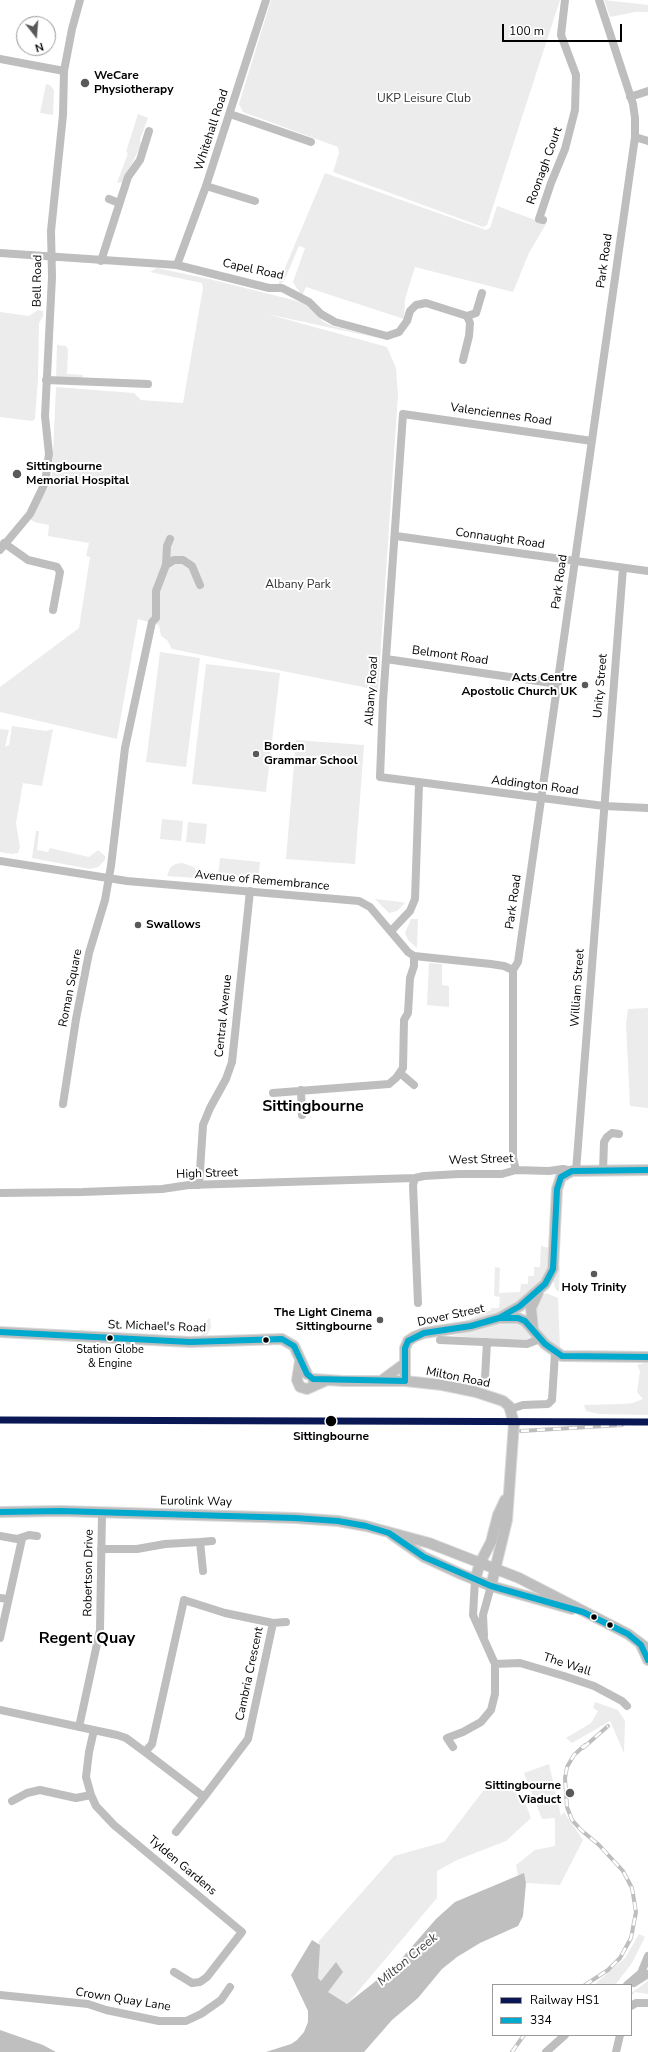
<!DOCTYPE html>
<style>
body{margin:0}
#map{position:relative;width:648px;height:2052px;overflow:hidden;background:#fff;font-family:"Nunito Sans",sans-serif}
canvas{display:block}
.legend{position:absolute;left:492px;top:1984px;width:140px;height:52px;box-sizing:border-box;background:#fff;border:1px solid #999;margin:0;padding:5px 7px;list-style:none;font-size:12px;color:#000}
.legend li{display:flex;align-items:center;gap:8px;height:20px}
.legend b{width:20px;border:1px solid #999}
.north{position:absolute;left:16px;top:16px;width:40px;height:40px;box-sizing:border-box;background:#fff;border:1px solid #999;border-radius:50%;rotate:163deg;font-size:11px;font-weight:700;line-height:16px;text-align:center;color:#000}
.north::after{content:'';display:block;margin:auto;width:14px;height:18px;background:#595959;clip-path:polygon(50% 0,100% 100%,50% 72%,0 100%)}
.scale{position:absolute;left:502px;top:24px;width:120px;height:18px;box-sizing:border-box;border:2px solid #000;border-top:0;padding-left:5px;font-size:12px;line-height:14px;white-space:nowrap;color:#000;-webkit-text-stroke:3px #fff;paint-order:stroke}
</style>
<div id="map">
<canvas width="648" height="2052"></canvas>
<ul class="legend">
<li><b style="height:5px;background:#091855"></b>Railway HS1</li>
<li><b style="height:5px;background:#00a9ce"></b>334</li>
</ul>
<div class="north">N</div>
<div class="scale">100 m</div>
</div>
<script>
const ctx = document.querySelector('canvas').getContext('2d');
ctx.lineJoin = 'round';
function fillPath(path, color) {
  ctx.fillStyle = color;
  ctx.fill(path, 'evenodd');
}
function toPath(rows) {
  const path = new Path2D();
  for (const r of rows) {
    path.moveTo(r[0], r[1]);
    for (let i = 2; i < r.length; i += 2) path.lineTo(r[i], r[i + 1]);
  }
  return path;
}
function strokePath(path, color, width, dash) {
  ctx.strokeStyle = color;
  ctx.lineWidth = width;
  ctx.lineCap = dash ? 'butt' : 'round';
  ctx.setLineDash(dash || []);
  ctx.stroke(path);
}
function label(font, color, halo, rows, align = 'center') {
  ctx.font = font + ' "Nunito Sans",sans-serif';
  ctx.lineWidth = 4;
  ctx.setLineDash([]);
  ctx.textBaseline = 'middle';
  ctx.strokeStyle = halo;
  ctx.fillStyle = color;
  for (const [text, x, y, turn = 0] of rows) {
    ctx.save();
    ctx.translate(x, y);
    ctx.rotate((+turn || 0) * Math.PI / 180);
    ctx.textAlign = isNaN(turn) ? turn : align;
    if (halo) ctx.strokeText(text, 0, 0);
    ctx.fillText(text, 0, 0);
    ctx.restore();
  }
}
fillPath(toPath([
 [271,0,560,0,487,225,483,227,333,172,339,153,338,147,243,112,239,104],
 [604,0,648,5,648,12,635,12,610,17],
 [46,84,50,85,54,90,53,115,40,113],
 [138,114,148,118,140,139,141,145,123,182,117,183,128,153,126,152],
 [325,173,486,230,490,228,497,206,546,224,529,253,513,292,415,267,405,299,404,319,306,287,302,296,293,282,305,248,299,246,284,281,277,287],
 [157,268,209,279,297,301,305,304,324,322,332,326,392,341,267,314,387,347,396,368,398,395,378,690,172,649,167,640,161,636,159,625,138,619,117,739,0,712,0,687,79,628,90,557,86,556,89,543,48,536,49,525,34,522,26,515,48,488,52,475,56,387,134,393,141,400,183,403,203,288,202,283,150,272],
 [38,310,43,311,43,316,39,323,38,378,35,419,32,421,0,417,0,312,29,316],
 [57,345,66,346,68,350,67,374,83,375,82,379,56,378],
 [160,652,200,658,186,767,146,762],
 [206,664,280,673,266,792,192,784],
 [12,726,46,731,53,729,42,786,23,783,16,823,20,847,18,853,12,854,0,852,0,729,9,730,5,747,9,745],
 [296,740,364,745,355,864,286,859],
 [162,819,183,821,181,841,160,839],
 [188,822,207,824,205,844,186,842],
 [36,831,39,831,37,850,48,852,50,848,89,857,98,850,105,856,105,860,98,867,90,869,32,858],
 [220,858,260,862,258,880,218,876],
 [182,863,194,867,199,876,196,878,167,876,170,868,175,864],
 [202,871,214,872,212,880,203,879],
 [375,899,401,902,405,903,397,911,389,913],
 [411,919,418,919,417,948,408,940,405,933],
 [429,963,442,964,442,985,449,986,449,1007,427,1005],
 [648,1008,648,1108,630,1106,626,1024,628,1009],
 [541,1246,550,1248,549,1265,539,1283,517,1302,503,1311,459,1324,491,1310,491,1308,499,1308,500,1297,494,1296,495,1267,500,1268,499,1293,520,1292,521,1284,528,1284,528,1276,534,1276,534,1267,540,1267],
 [560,1265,559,1292,556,1290,553,1281],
 [546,1293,558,1298,560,1349,551,1344,535,1322,534,1315,538,1298],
 [210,1318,211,1328,207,1335,198,1338,205,1332,206,1321],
 [502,1322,520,1322,533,1337,530,1341,451,1336,479,1330],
 [648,1362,648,1415,599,1414,586,1411,584,1405,621,1404,633,1403,643,1399,637,1392,640,1371,637,1365],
 [595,1702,618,1710,625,1721,624,1753,610,1721,572,1743,566,1738,591,1723,598,1711,593,1708],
 [549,1764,561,1816,564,1812,583,1840,560,1885,526,1883,524,1874,518,1876,516,1865,535,1850,555,1846,555,1818,542,1819,524,1773],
 [500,1781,520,1789,531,1818,506,1841,457,1860,437,1871,437,1898,349,2002,396,1965,444,1911,431,1937,348,2004,330,2001,311,1967,319,1948,319,1941,394,1856,444,1842,483,1791],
 [639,1934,645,1937,632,1963,619,1980,615,1985,594,1985,625,1958],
 [648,1981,648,1994,635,1992,631,1996,631,1993]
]), '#ececec');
fillPath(toPath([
 [524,1873,526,1883,523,1916,518,1926,480,1943,457,1957,442,1969,418,1998,392,2020,364,2052,266,2052,291,2044,297,2040,304,2032,308,2022,308,2011,291,1975,312,1940,320,1945,318,1978,321,1981,336,1962,343,1972,328,1992,347,2004,396,1965,436,1919,455,1902],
 [0,2030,43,2045,56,2052,0,2052]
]), '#bfbfbf');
const major = toPath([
 [499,1318,518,1318,525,1321,545,1344,562,1356,648,1357],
 [533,1329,531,1308,538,1293],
 [0,1332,190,1342,282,1339,294,1346,307,1374],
 [300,1361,297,1380,300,1387,307,1389,325,1381],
 [313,1379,343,1381,405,1381,442,1385,476,1392,503,1401,509,1406,514,1423,507,1520,491,1586],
 [381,1381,404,1364],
 [405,1381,405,1348,408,1341,414,1337,424,1333,471,1326,499,1318,520,1306,545,1284,553,1269,557,1189,561,1177,572,1171,648,1170],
 [0,1512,61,1511,295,1518,338,1521,366,1526,429,1543,519,1578,628,1634,648,1649],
 [391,1534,424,1557,461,1574,491,1586,572,1609],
 [475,1580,480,1563,491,1542,498,1515,505,1500],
 [641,1645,648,1660]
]);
strokePath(major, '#dbdbdb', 12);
strokePath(toPath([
 [0,59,64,71],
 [630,97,648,91],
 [230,114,311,142],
 [635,137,648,141],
 [206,186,255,201],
 [109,199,119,203],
 [543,220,539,219,551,183,565,149,575,110,576,75,561,35,565,0],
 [0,253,177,265,269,288,282,288,309,302,321,314,335,322,387,336,399,332,407,321,410,311,416,305,426,303,467,316,470,323,469,336,463,360],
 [101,261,128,177,140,160,149,131],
 [177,265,206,186,266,0],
 [467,316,476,313,482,293],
 [46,380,148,384],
 [592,441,403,414,383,701,380,777,604,806,648,808],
 [396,536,648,571],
 [4,543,28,560,57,567,60,572,53,610],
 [0,550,30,514,45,483,49,454,45,416,52,277,51,231,63,115,64,71,72,29,80,0],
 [166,565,174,560,183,560,192,566,200,585],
 [386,659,558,684],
 [0,861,127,881,359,901,370,907,408,952,414,956,491,964,504,966,513,970],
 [391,931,410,911,415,899,419,784],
 [400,1073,414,1085],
 [301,1090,302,1115],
 [273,1093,389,1084,396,1078,403,1068,404,1020,408,1013,410,978,414,966,414,956],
 [63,1104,76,1019,89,953,105,900,111,866,125,748,152,622,156,618,156,591,166,565,167,546,170,539],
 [516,1170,513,1158,513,970,518,962,635,137,635,118,633,104,599,0],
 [576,1171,623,568],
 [603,1171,604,1142,607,1137,612,1133,619,1134],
 [415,1178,413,1185,418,1303],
 [199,1185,203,1125,210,1108,226,1079,232,1062,250,891],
 [0,1193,82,1192,162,1189,189,1185,415,1178,424,1176,459,1174,502,1174,516,1170,549,1171,563,1169,572,1171],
 [440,1340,527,1344,540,1339],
 [485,1378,487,1342],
 [511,1409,523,1405,548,1404,552,1400,555,1353],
 [0,1536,17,1539,29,1535,37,1536],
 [200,1542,212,1541],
 [101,1549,137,1549,165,1544,200,1542,203,1571],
 [0,1598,8,1599],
 [184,1600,225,1613,273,1623,248,1739,204,1797,145,1752,152,1744,184,1600],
 [273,1623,286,1622],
 [484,1636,483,1615,491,1586],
 [0,1638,22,1539],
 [495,1664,520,1663,564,1676,594,1686,622,1701,627,1706],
 [0,1710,117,1735,126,1738,145,1752],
 [79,1727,100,1630,102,1513],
 [94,1730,89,1752,86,1777,91,1795,96,1806,114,1825,242,1932,207,1977,200,1982,192,1983,174,1972],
 [453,1747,447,1738,463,1732,481,1722,491,1710,495,1694,495,1664,473,1615,475,1580],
 [12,1801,27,1793,40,1790,76,1798,91,1795],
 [176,1832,204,1797],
 [634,1983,648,1974],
 [627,1985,641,1973,648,1956],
 [0,1995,88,2004,106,2010,159,2021,186,2021,201,2014,221,2000,230,1987],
 [631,2006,636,2003,648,2003],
 [546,2052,565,2035],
 [616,2052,620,2035]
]), '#bebebe', 8);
strokePath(major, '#bebebe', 10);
const rail = toPath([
 [521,1431,622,1425],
 [583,1748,608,1726],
 [585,1985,608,1970,620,1958,631,1938,636,1912,632,1888,623,1871,599,1845,581,1830,572,1820,567,1807,565,1778,567,1767,574,1755,585,1745],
 [512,2052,524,2035]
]);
strokePath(rail, '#bebebe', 4);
strokePath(rail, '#fff', 2.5, [8]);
strokePath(toPath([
 [488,1321,499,1318,518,1318,525,1321,545,1344,562,1356,648,1357],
 [0,1332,190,1342,282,1339,294,1346,307,1374,313,1379,405,1381,405,1348,408,1341,424,1333,471,1326,499,1318,520,1306,545,1284,553,1269,557,1189,561,1177,572,1171,648,1170],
 [0,1512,61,1511,295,1518,338,1521,366,1526,389,1533,424,1557,491,1586,583,1612,628,1634,641,1645,648,1660]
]), '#00a9ce', 6);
strokePath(toPath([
 [0,1420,648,1422]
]), '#091855', 7);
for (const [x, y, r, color] of [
 [85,83,5,"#595959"],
 [17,474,5,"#595959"],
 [585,685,4,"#595959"],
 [256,754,4,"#595959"],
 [138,925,4,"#595959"],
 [594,1274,4,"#595959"],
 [380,1320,4,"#595959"],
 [110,1338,3.5,"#000"],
 [266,1340,3.5,"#000"],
 [331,1421,6,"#000"],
 [594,1617,3.5,"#000"],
 [610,1625,3.5,"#000"],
 [570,1793,5,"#595959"]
]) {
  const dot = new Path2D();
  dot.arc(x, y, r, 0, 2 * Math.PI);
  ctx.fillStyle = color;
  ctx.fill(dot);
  strokePath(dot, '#fff', 1.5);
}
label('11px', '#000', '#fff', [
 ["Station Globe",110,1350],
 ["& Engine",110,1364]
]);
label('bold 12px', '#000', '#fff', [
 ["WeCare",94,76],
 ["Physiotherapy",94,90],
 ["Sittingbourne",26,467],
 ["Memorial Hospital",26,481],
 ["Acts Centre",577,678,"right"],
 ["Apostolic Church UK",577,692,"right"],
 ["Borden",264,747],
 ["Grammar School",264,761],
 ["Swallows",146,925],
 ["Holy Trinity",594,1288,"center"],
 ["The Light Cinema",372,1313,"right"],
 ["Sittingbourne",372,1327,"right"],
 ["Sittingbourne",561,1786,"right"],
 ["Viaduct",561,1800,"right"]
], 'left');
label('12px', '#333', '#fff', [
 ["UKP Leisure Club",424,99],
 ["Albany Park",298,585]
]);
label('12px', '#000', '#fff', [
 ["Whitehall Road",212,130,-72],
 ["Roonagh Court",545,166,-70],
 ["Park Road",605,261,-82],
 ["Capel Road",253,270,12],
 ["Bell Road",38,281,-89],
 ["Valenciennes Road",501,415,8],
 ["Connaught Road",500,539,8],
 ["Park Road",560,582,-82],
 ["Belmont Road",450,656,8],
 ["Unity Street",601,686,-85],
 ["Albany Road",372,691,-86],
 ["Addington Road",535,786,7],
 ["Avenue of Remembrance",262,881,5],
 ["Park Road",514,902,-82],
 ["Roman Square",71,988,-79],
 ["William Street",578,988,-86],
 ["Central Avenue",224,1016,-84],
 ["West Street",481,1160,-2],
 ["High Street",207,1174,-2],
 ["Dover Street",451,1316,-12],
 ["St. Michael's Road",157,1327,2],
 ["Milton Road",458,1378,11],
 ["Eurolink Way",196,1502,1],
 ["Robertson Drive",89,1573,-89],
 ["The Wall",567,1665,18],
 ["Cambria Crescent",250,1674,-78],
 ["Tylden Gardens",182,1866,40],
 ["Crown Quay Lane",123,2000,9]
]);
label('bold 12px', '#000', '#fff', [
 ["Sittingbourne",331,1437]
]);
label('italic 13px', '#444', '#fff', [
 ["Milton Creek",408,1960,-40]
]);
label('bold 16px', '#000', '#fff', [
 ["Sittingbourne",313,1107],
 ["Regent Quay",87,1639]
]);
</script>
